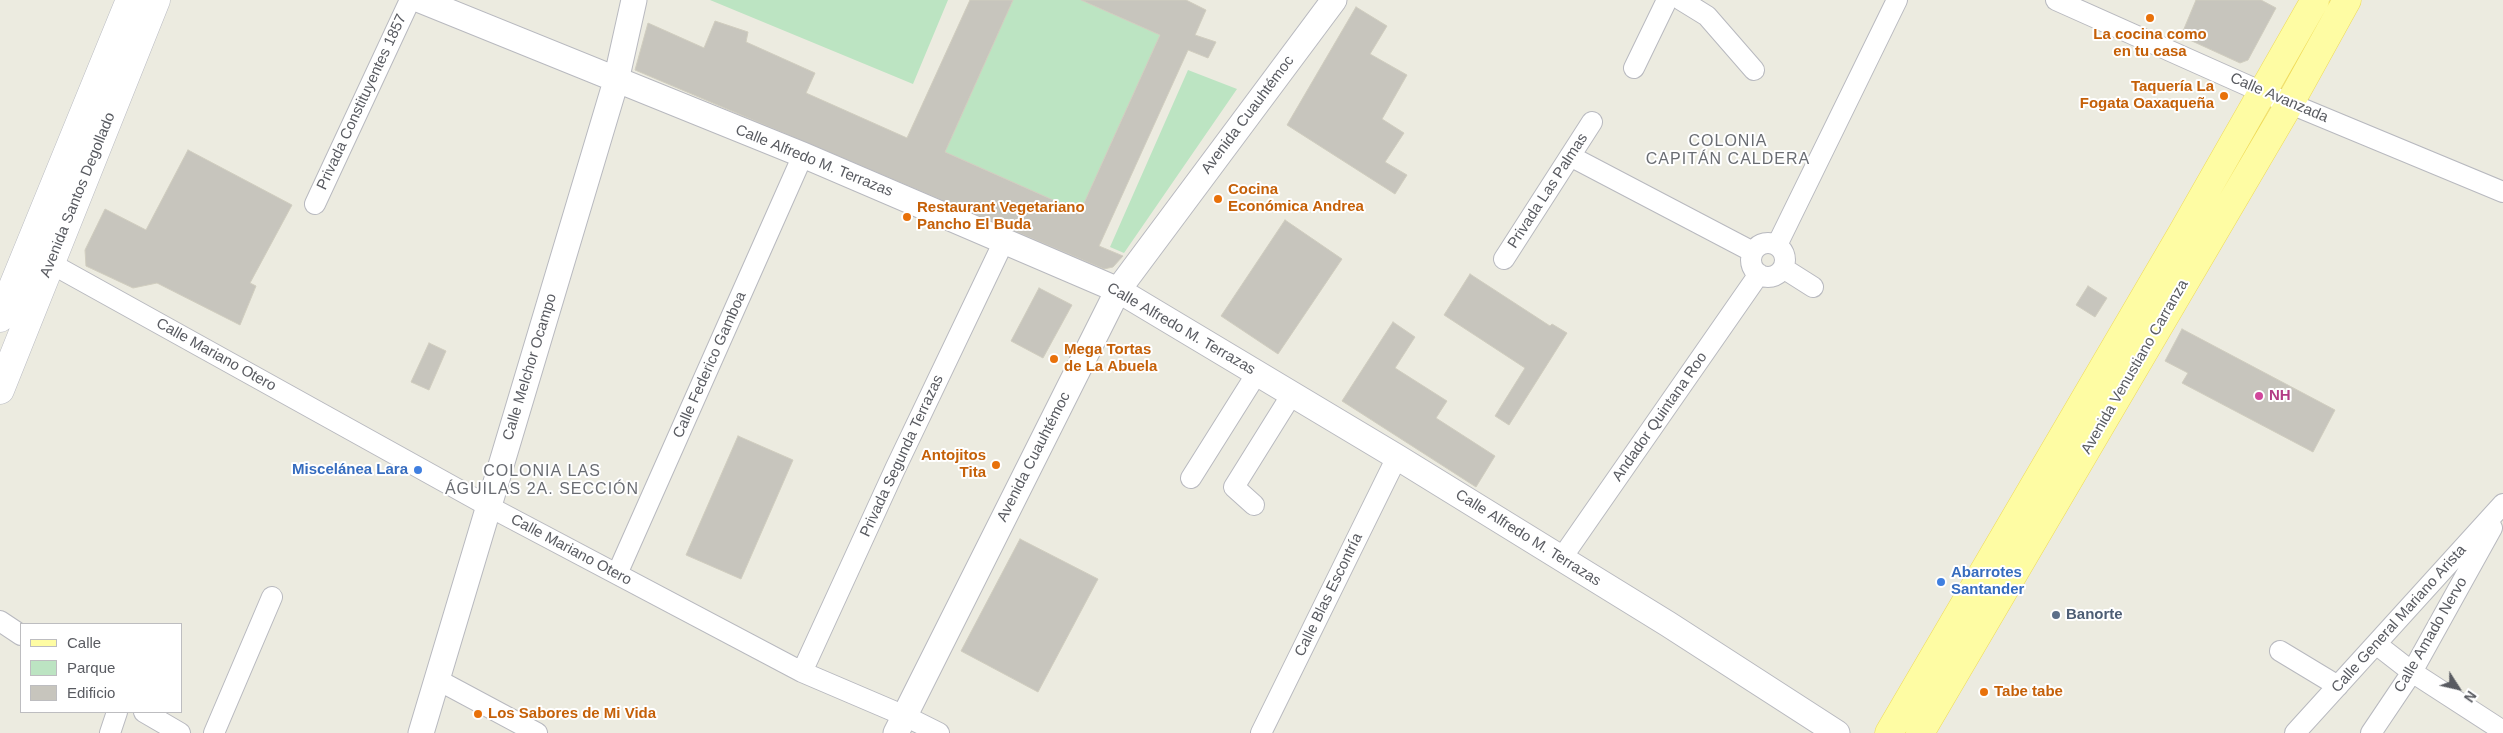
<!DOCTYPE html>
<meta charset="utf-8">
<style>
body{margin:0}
#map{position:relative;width:2503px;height:733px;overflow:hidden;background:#ecebe0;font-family:Arial,sans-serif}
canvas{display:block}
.legend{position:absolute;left:20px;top:623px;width:162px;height:90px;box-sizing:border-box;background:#fff;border:1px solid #bdbdc0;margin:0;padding:6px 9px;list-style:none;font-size:15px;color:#595b61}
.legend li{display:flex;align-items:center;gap:10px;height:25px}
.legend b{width:25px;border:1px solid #bdbdc0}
.north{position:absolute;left:2433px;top:663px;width:50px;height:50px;-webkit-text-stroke:4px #fff;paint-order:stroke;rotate:125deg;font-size:14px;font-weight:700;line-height:20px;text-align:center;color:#595b61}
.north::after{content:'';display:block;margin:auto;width:18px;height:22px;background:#595b61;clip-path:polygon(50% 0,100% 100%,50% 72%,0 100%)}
</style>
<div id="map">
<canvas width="2503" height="733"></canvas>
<ul class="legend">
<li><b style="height:6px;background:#fefca3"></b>Calle</li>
<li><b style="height:14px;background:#bce4c2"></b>Parque</li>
<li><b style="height:14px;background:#c7c5bd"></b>Edificio</li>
</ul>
<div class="north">N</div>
</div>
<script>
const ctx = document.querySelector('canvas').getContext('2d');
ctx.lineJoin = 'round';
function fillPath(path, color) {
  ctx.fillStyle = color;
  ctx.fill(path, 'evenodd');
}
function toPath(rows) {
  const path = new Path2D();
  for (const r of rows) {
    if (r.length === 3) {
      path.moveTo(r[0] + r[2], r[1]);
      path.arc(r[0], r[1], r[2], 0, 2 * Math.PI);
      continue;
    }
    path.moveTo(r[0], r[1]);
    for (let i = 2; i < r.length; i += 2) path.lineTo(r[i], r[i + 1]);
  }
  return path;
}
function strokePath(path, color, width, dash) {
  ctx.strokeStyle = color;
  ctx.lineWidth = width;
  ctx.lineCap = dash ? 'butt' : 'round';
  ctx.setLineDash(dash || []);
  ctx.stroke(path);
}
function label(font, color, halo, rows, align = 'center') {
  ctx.font = font + ' Arial,sans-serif';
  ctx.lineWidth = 4;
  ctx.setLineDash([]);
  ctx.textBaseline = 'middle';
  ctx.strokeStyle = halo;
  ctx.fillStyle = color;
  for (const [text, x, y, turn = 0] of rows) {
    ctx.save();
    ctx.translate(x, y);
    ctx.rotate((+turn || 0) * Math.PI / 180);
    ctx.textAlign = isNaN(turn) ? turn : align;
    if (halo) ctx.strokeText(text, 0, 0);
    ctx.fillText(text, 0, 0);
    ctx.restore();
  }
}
fillPath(toPath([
 [710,0,948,0,913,84],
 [1013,0,1081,0,1160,35,1080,212,945,152],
 [1188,70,1237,89,1124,253,1110,247]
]), '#bce4c2');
const building = toPath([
 [970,0,1013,0,945,152,1080,212,1160,35,1081,0,1186,0,1206,10,1195,35,1216,42,1208,58,1188,50,1099,246,1123,256,1113,267,1104,269,635,70,648,23,704,48,715,21,748,32,746,42,815,73,806,93,907,138,970,0],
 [2196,0,2261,0,2276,8,2248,60,2240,63,2181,36,2196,0],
 [1356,7,1387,26,1370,54,1407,75,1382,119,1404,133,1385,162,1407,175,1395,194,1287,125,1356,7],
 [188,150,292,205,250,283,256,286,240,325,157,283,133,288,86,266,85,250,105,209,146,230,188,150],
 [1285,220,1342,259,1278,354,1221,316,1285,220],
 [1470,274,1550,326,1552,324,1567,333,1509,425,1495,416,1525,368,1444,315,1470,274],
 [2088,286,2107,298,2095,317,2076,305,2088,286],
 [1039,288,1072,305,1043,358,1011,341,1039,288],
 [1393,322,1415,337,1395,368,1447,401,1436,418,1495,456,1476,487,1342,401,1393,322],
 [2182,329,2335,410,2313,452,2182,383,2188,373,2165,361,2182,329],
 [429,343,446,351,429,390,411,382,429,343],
 [738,436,793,460,741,579,686,555,738,436],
 [1020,539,1098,579,1038,692,961,651,1020,539]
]);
fillPath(building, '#c7c5bd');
strokePath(building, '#d0cdbf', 1);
const minor = toPath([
 [1681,0,1707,16,1754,70],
 [2056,0,2262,92,2503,192],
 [1634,68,1667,0],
 [1570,156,1753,252],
 [315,204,410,0],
 [1768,260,17],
 [1777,245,1897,0],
 [1504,259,1592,122],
 [38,260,50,263,488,506,802,672,905,716,939,733],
 [1783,268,1813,287],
 [1191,478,1257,373],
 [1254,505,1234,487,1292,394],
 [1561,559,1759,274],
 [617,574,803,155],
 [0,621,21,635],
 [2376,644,2412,672,2503,731],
 [2280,651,2338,686],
 [802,672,896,467,1004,241],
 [438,680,537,733],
 [144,712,180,733],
 [110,733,117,712],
 [214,733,272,597],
 [1261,733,1397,457],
 [2295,733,2503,504],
 [2371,733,2412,672,2492,528]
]);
const tertiary = toPath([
 [420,0,803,155,1118,290,1397,457,1668,624,1837,733],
 [421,733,616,81,634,0],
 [896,733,1118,290,1334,0]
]);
const secondary = toPath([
 [0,318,130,0],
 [0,390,156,0]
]);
const primary = toPath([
 [1889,733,2182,233,2315,0],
 [1920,733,2290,103,2347,0]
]);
strokePath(minor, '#b8b9bf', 22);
strokePath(tertiary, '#b8b9bf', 27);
strokePath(secondary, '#b9bbc2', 29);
strokePath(primary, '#efda56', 29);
strokePath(minor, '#fff', 20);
strokePath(tertiary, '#fff', 25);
strokePath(secondary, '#fff', 28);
strokePath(primary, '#fefca3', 28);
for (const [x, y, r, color] of [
 [2150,18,5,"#e8710a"],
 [2224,96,5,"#e8710a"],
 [1218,199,5,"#e8710a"],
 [907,217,5,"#e8710a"],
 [1054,359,5,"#e8710a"],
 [2259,396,5,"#d1479c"],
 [996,465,5,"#e8710a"],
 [418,470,5,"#3f7fe0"],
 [1941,582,5,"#3f7fe0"],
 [2056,615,5,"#5c6f8a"],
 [1984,692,5,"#e8710a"],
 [478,714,5,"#e8710a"]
]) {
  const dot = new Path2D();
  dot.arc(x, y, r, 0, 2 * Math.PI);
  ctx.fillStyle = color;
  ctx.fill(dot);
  strokePath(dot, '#fff', 2);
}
label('bold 15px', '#c56008', '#fff', [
 ["La cocina como",2150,35,"center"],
 ["en tu casa",2150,52,"center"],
 ["Taquería La",2214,87,"right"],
 ["Fogata Oaxaqueña",2214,104,"right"],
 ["Cocina",1228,190],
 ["Económica Andrea",1228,207],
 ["Restaurant Vegetariano",917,208],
 ["Pancho El Buda",917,225],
 ["Mega Tortas",1064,350],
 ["de La Abuela",1064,367],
 ["Antojitos",986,456,"right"],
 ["Tita",986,473,"right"],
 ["Tabe tabe",1994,692],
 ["Los Sabores de Mi Vida",488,714]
], 'left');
label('15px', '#595b61', '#fff', [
 ["Calle Avanzada",2279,98,23],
 ["Privada Constituyentes 1857",362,102,-65],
 ["Avenida Cuauhtémoc",1248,115,-53],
 ["Calle Alfredo M. Terrazas",814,161,22],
 ["Privada Las Palmas",1548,191,-57],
 ["Avenida Santos Degollado",78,195,-68],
 ["Calle Alfredo M. Terrazas",1181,329,30],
 ["Calle Mariano Otero",216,355,29],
 ["Calle Federico Gamboa",710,365,-66],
 ["Calle Melchor Ocampo",530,367,-73],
 ["Avenida Venustiano Carranza",2135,367,-60],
 ["Andador Quintana Roo",1660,417,-55],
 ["Privada Segunda Terrazas",902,456,-65],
 ["Avenida Cuauhtémoc",1034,457,-63],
 ["Calle Alfredo M. Terrazas",1528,538,32],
 ["Calle Mariano Otero",571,550,28],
 ["Calle Blas Escontría",1329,595,-64],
 ["Calle General Mariano Arista",2399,619,-48],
 ["Calle Amado Nervo",2431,635,-60]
]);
label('bold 15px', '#b23c85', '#fff', [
 ["NH",2269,396]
], 'left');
label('bold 15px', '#366cbe', '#fff', [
 ["Miscelánea Lara",408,470],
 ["Abarrotes",1951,573,"left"],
 ["Santander",1951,590,"left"]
], 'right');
label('bold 15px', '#4e5e75', '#fff', [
 ["Banorte",2066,615]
], 'left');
ctx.letterSpacing = '1px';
label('16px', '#6a6d73', '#fff', [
 ["COLONIA",1728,142],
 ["CAPITÁN CALDERA",1728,160],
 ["COLONIA LAS",542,472],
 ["ÁGUILAS 2A. SECCIÓN",542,490]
]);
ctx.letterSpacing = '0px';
</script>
